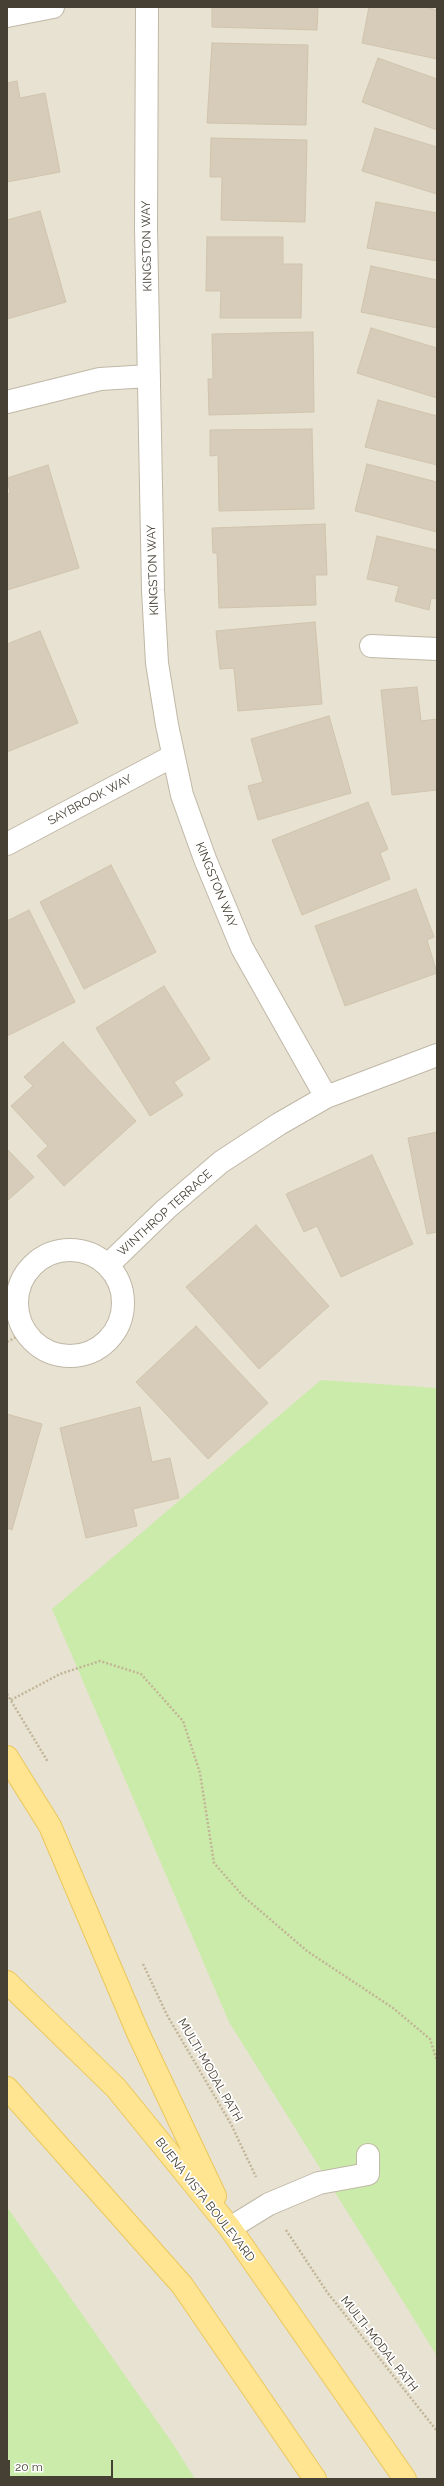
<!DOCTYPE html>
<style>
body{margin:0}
#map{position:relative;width:444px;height:2486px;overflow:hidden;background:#f4f0e5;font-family:Raleway,sans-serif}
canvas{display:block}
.frame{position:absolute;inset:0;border:8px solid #464034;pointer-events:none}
.scale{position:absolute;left:8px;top:2460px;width:105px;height:18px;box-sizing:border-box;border:2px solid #464034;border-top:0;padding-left:5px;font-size:12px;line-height:14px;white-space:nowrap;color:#464034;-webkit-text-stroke:3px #fff;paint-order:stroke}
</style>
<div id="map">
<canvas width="444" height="2486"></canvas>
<div class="frame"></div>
<div class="scale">20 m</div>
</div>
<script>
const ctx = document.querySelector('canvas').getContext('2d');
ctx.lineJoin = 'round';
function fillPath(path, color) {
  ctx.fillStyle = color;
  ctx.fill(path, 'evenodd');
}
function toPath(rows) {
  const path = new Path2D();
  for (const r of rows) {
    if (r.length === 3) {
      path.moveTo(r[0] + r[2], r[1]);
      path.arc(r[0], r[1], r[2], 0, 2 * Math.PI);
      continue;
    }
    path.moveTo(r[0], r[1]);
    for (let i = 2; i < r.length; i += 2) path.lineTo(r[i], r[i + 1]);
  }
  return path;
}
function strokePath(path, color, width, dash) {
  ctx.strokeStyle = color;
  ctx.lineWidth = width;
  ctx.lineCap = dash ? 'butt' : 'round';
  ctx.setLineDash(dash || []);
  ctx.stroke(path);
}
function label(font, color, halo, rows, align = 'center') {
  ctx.font = font + ' Raleway,sans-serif';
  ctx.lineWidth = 3.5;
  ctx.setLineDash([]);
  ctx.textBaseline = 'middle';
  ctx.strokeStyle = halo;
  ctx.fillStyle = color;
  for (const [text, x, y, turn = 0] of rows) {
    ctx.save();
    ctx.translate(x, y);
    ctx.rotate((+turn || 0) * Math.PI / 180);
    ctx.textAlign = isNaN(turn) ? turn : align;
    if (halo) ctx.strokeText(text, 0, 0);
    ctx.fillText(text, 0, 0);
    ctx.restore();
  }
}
fillPath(toPath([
 [7,7,437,7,437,2479,7,2479]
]), '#e8e2d2');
fillPath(toPath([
 [321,1380,437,1388,437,2356,229,2022,52,1609],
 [7,2207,173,2444,195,2479,7,2479]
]), '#cbebaa');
const building = toPath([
 [212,7,318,7,317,30,212,27,212,7],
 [369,7,425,7,437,10,437,59,362,43,369,7],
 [212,43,308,45,306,125,207,123,212,43],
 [378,58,437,79,437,130,362,102,378,58],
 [17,81,20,98,45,93,60,172,7,182,7,83,17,81],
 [375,128,437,147,437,194,362,171,375,128],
 [211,138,307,140,305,222,221,220,222,177,210,177,211,138],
 [376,202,437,213,437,261,367,248,376,202],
 [40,211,66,302,7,319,7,220,40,211],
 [207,237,283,237,283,264,302,264,301,318,220,318,221,291,206,291,207,237],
 [371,266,437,280,437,328,361,312,371,266],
 [371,328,437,348,437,398,357,373,371,328],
 [313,332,314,412,209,415,208,379,213,379,212,334,313,332],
 [378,400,437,416,437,465,365,447,378,400],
 [312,429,314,509,219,511,218,455,210,456,210,430,312,429],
 [367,464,437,482,437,532,355,511,367,464],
 [48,465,79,568,7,590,7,494,10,493,7,478,48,465],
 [325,524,327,575,315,575,316,605,219,608,217,553,213,553,212,528,325,524],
 [377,536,437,550,437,599,431,598,429,610,395,601,399,586,367,579,377,536],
 [315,622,322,704,238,711,234,668,220,669,216,631,315,622],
 [40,631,78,723,7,752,7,644,40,631],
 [417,687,421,721,437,719,437,790,392,795,381,690,417,687],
 [329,716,351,793,258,820,248,786,263,782,251,739,329,716],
 [368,802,388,849,380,853,390,879,302,915,272,840,368,802],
 [111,865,156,952,84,989,40,902,111,865],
 [416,889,434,937,427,940,437,973,345,1006,315,926,416,889],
 [29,910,75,1002,7,1036,7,921,29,910],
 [164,986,210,1059,174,1082,183,1095,150,1116,96,1028,164,986],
 [63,1042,136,1121,64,1186,37,1156,48,1146,11,1106,33,1086,24,1077,63,1042],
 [437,1132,437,1232,427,1234,408,1138,437,1132],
 [7,1149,34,1177,7,1201,7,1149],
 [372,1155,413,1244,341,1277,317,1226,304,1232,286,1194,372,1155],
 [256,1225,329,1306,259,1369,186,1287,256,1225],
 [196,1326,268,1403,208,1459,136,1382,196,1326],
 [140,1407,152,1462,170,1458,179,1498,133,1509,137,1526,86,1538,60,1428,140,1407],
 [7,1414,42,1424,12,1530,7,1528,7,1414]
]);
fillPath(building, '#d6ccb9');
strokePath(building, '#d1c4ac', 1);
const minor = toPath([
 [147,7,146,228,153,590,157,663,167,725,182,795,205,859,242,948,326,1097],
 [7,16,53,7],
 [7,402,100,379,149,376],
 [371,646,437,649],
 [7,844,173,756],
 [70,1303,53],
 [108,1265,166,1209,221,1162,279,1124,326,1097,437,1055],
 [230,2228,269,2204,319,2183,368,2174,368,2155]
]);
const major = toPath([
 [7,1757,50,1826,138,2033,215,2196],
 [7,1982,116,2088,230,2228,405,2479],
 [7,2088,182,2285,315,2479]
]);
strokePath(minor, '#c0b8a7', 24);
strokePath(major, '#ebc75b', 24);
strokePath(toPath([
 [7,1342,25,1332],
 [7,1694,48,1762],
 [11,1700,60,1674,100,1661,141,1674,183,1721,200,1773,214,1863,243,1896,307,1951,393,2008,430,2039,437,2061],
 [143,1964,167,2015,231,2124,256,2177],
 [286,2230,327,2292,437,2431]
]), '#c2b597', 2.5, [2, 2]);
strokePath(minor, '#fff', 22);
strokePath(major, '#ffe592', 22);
label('12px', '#464034', '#fff', [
 ["KINGSTON WAY",147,246,-91],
 ["KINGSTON WAY",153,570,-92],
 ["SAYBROOK WAY",90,800,-28],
 ["KINGSTON WAY",216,885,68],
 ["WINTHROP TERRACE",165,1213,-42],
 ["MULTI-MODAL PATH",210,2070,60],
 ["BUENA VISTA BOULEVARD",205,2200,52],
 ["MULTI-MODAL PATH",379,2344,52]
]);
</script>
